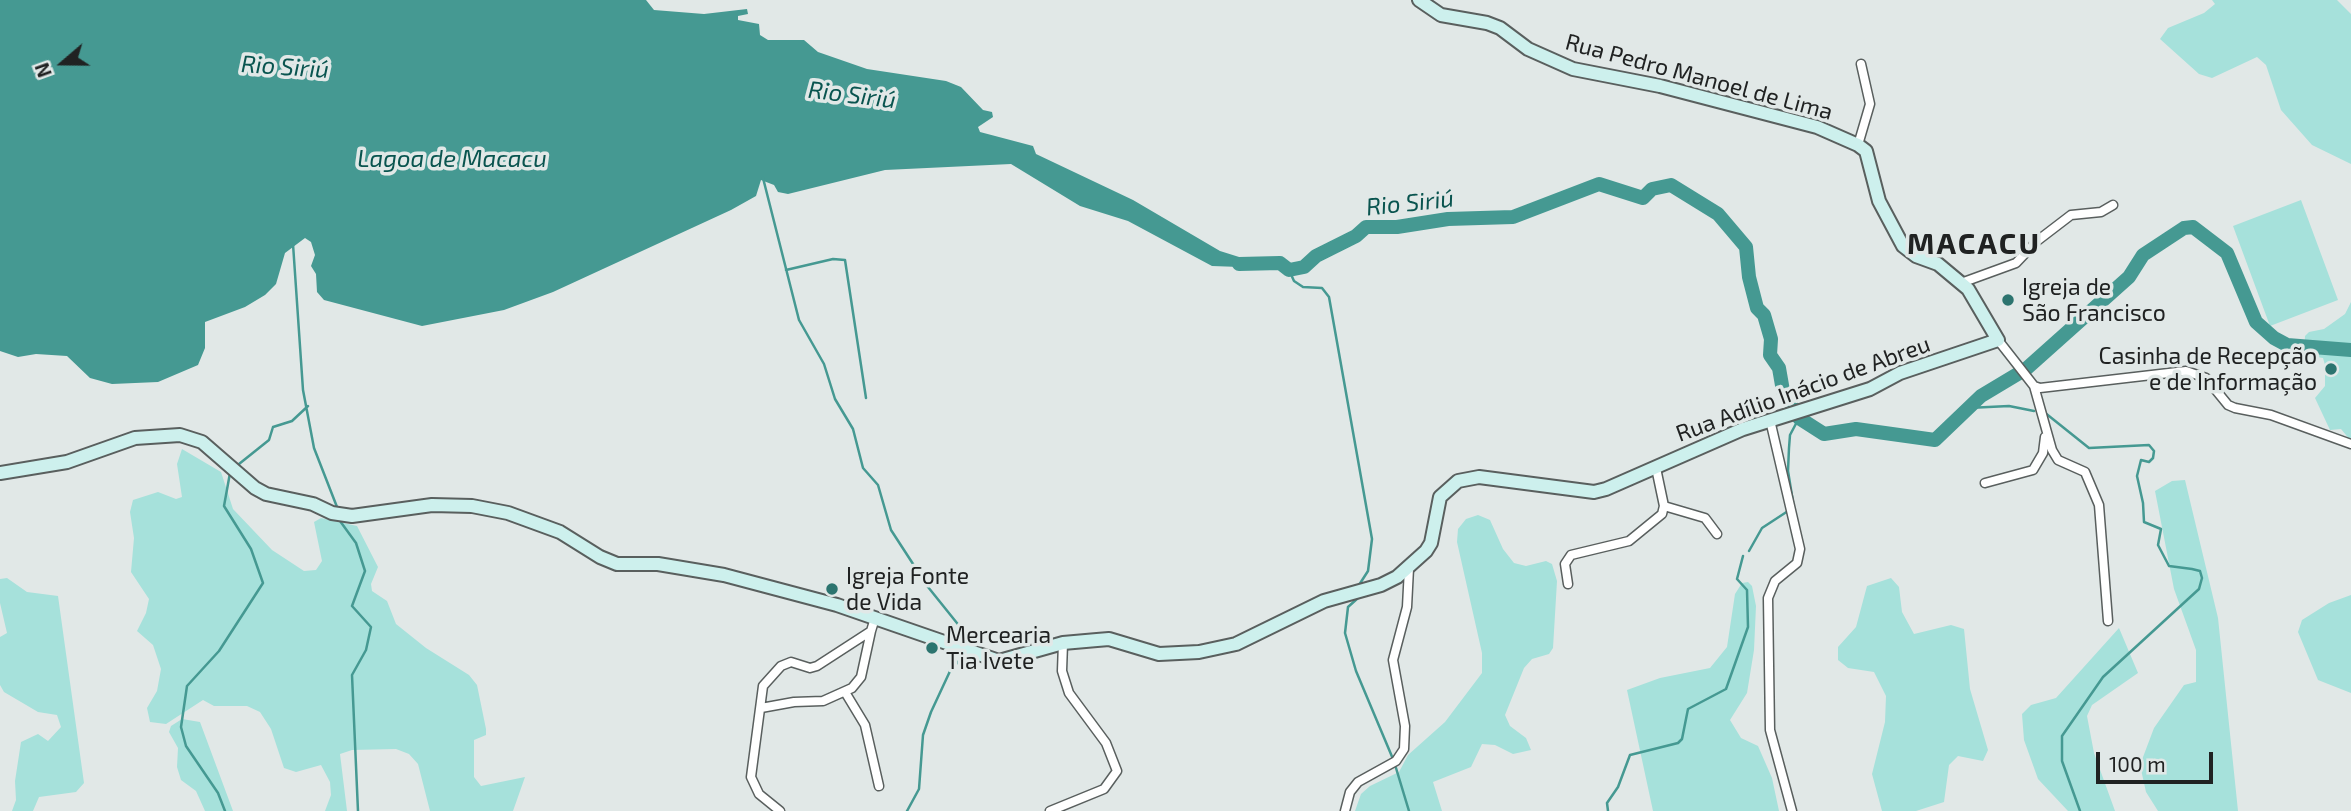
<!DOCTYPE html>
<meta charset="utf-8">
<style>
body{margin:0}
#map{position:relative;width:2351px;height:811px;overflow:hidden;background:#e1e8e7;font-family:"Exo 2",sans-serif}
canvas{display:block}
.north{position:absolute;left:28px;top:28px;width:70px;height:70px;-webkit-text-stroke:5px #e1e8e7;paint-order:stroke;rotate:250deg;font-size:19px;font-weight:700;line-height:28px;text-align:center;color:#202222}
.north::after{content:'';display:block;margin:auto;width:24px;height:32px;background:#202222;clip-path:polygon(50% 0,100% 100%,50% 72%,0 100%)}
.scale{position:absolute;left:2096px;top:752px;width:117px;height:32px;box-sizing:border-box;border:4px solid #202222;border-top:0;padding-left:9px;font-size:21px;line-height:24px;white-space:nowrap;color:#202222;-webkit-text-stroke:5px #e1e8e7;paint-order:stroke}
</style>
<div id="map">
<canvas width="2351" height="811"></canvas>
<div class="north">N</div>
<div class="scale">100 m</div>
</div>
<script>
const ctx = document.querySelector('canvas').getContext('2d');
ctx.lineJoin = 'round';
function fillPath(path, color) {
  ctx.fillStyle = color;
  ctx.fill(path, 'evenodd');
}
function toPath(rows) {
  const path = new Path2D();
  for (const r of rows) {
    path.moveTo(r[0], r[1]);
    for (let i = 2; i < r.length; i += 2) path.lineTo(r[i], r[i + 1]);
  }
  return path;
}
function strokePath(path, color, width, dash) {
  ctx.strokeStyle = color;
  ctx.lineWidth = width;
  ctx.lineCap = dash ? 'butt' : 'round';
  ctx.setLineDash(dash || []);
  ctx.stroke(path);
}
function label(font, color, halo, rows, align = 'center') {
  ctx.font = font + ' "Exo 2",sans-serif';
  ctx.lineWidth = 7;
  ctx.setLineDash([]);
  ctx.textBaseline = 'middle';
  ctx.strokeStyle = halo;
  ctx.fillStyle = color;
  for (const [text, x, y, turn = 0] of rows) {
    ctx.save();
    ctx.translate(x, y);
    ctx.rotate((+turn || 0) * Math.PI / 180);
    ctx.textAlign = isNaN(turn) ? turn : align;
    if (halo) ctx.strokeText(text, 0, 0);
    ctx.fillText(text, 0, 0);
    ctx.restore();
  }
}
fillPath(toPath([
 [2212,0,2337,0,2351,14,2351,164,2312,145,2281,110,2266,65,2257,57,2212,78,2199,74,2160,39,2168,28,2204,13,2215,4],
 [2301,200,2338,300,2270,326,2233,226],
 [2351,302,2351,441,2341,429,2330,430,2315,398,2325,386,2325,372,2333,373,2334,367,2325,365,2323,358,2304,355,2305,336,2309,332,2324,329,2345,314],
 [182,449,221,472,233,509,272,550,304,571,316,570,322,561,314,522,321,518,357,526,378,567,371,584,372,591,387,601,396,624,426,648,469,675,477,685,486,729,486,735,474,740,474,777,481,786,525,777,513,811,430,811,418,764,409,754,396,749,352,750,340,754,347,811,325,811,331,795,330,782,321,765,296,772,284,768,271,729,260,712,247,706,214,706,203,700,166,724,150,722,147,708,157,691,161,669,153,645,137,631,146,613,149,599,131,572,134,538,130,512,133,500,158,492,176,499,182,497,177,464],
 [2185,480,2218,618,2238,811,2158,811,2146,792,2140,765,2154,728,2184,685,2196,682,2196,650,2174,589,2155,491,2172,481],
 [1478,515,1490,520,1503,549,1514,563,1526,566,1546,561,1552,564,1557,581,1553,648,1549,654,1532,659,1524,668,1505,715,1510,726,1526,738,1531,750,1513,754,1495,745,1482,744,1471,767,1433,782,1442,811,1355,811,1361,794,1370,786,1399,772,1408,755,1445,722,1482,673,1482,653,1457,542,1458,529,1466,519],
 [7,578,27,592,58,596,84,783,76,792,39,797,33,811,12,811,16,800,15,781,21,742,38,734,48,741,61,727,57,715,38,712,4,692,0,685,0,637,7,633,0,603,0,579],
 [1891,578,1899,587,1902,612,1914,634,1951,625,1964,629,1970,689,1988,750,1983,761,1958,756,1949,765,1944,802,1916,811,1882,811,1872,774,1885,722,1886,696,1874,672,1848,668,1838,660,1838,647,1856,627,1867,586],
 [1748,582,1752,586,1756,606,1754,650,1747,693,1730,720,1741,738,1758,746,1772,778,1779,811,1653,811,1627,690,1660,678,1710,668,1727,647,1735,594,1742,583],
 [2351,595,2351,693,2318,680,2298,632,2302,620,2329,603],
 [2119,628,2138,673,2092,705,2087,716,2094,753,2115,811,2068,811,2038,779,2024,740,2022,714,2031,705,2056,698],
 [182,719,200,722,233,811,205,811,196,791,181,780,177,767,178,748,169,732,171,726]
]), '#a6e1db');
fillPath(toPath([
 [0,0,646,0,654,10,704,14,747,9,748,14,738,16,738,20,759,24,760,35,768,40,804,40,818,52,867,69,946,81,961,87,983,110,992,112,993,117,978,127,980,132,1033,146,1036,154,1133,200,1220,251,1255,262,1240,267,1212,266,1128,221,1080,206,1011,164,885,170,788,194,778,192,774,185,761,180,756,196,731,210,553,292,504,310,422,326,324,300,317,292,316,274,311,266,315,255,311,242,305,238,285,253,276,284,265,295,245,307,205,322,205,348,198,365,158,382,112,384,90,378,67,356,36,354,18,357,0,351]
]), '#459992');
strokePath(toPath([
 [763,178,799,320,824,364,835,399,853,429,863,468,878,485,891,530,928,587,969,638,969,647],
 [293,244,303,390,314,448,337,507],
 [786,270,833,259,845,260,866,398],
 [1289,270,1294,281,1303,287,1322,288,1329,297,1372,539,1368,571,1359,585],
 [1968,408,2009,406,2034,411],
 [2044,412,2089,448,2149,445,2154,451,2153,458,2149,462,2141,460,2137,476,2143,503,2144,522,2161,529,2158,545,2169,566,2192,569,2200,571,2202,578,2199,589,2103,677,2062,736,2062,761,2080,811],
 [239,464,269,440,273,427,292,421,308,406],
 [1793,502,1788,471,1789,448,1790,435,1799,418],
 [340,521,356,543,365,571,352,606,371,627,366,650,352,675,358,811],
 [1749,551,1762,528,1788,511],
 [1358,598,1348,607,1345,633,1356,671,1393,759],
 [1396,768,1409,811],
 [225,811,218,793,186,746,181,727,187,686,219,651,263,583,251,549,224,506,230,473],
 [907,811,919,789,923,735,931,712,951,669,964,656],
 [1608,811,1607,803,1618,787,1630,755,1678,743,1682,739,1688,709,1726,689,1748,627,1747,590,1737,579,1743,556]
]), '#459992', 2.5);
strokePath(toPath([
 [1239,264,1280,263,1289,270,1304,267,1316,256,1356,236,1366,227,1397,227,1448,219,1513,217,1599,184,1643,198,1652,189,1671,185,1718,214,1746,247,1749,277,1757,308,1764,315,1771,339,1770,355,1779,368,1783,391,1799,418,1824,434,1856,429,1935,440,1981,396,2026,369,2129,277,2143,255,2184,228,2193,227,2227,253,2256,322,2274,338,2287,345,2351,350]
]), '#459992', 14);
const street = toPath([
 [1858,145,1870,104,1861,64],
 [1961,283,2016,263,2037,241,2071,215,2101,212,2113,205],
 [1998,340,2034,386,2040,388,2186,371,2206,378,2228,405,2235,408,2271,415,2351,444],
 [2034,386,2052,450,2058,460,2085,472,2099,505,2108,621],
 [1770,420,1800,549,1797,563,1775,581,1768,598,1770,730,1792,811],
 [1985,483,2033,470,2043,453,2045,437],
 [1664,506,1705,518,1717,534],
 [1568,584,1565,564,1571,555,1629,541,1662,514,1664,506,1656,468],
 [845,692,865,725,879,786],
 [761,708,794,702,823,701,852,688,861,677,871,631],
 [780,811,759,794,751,777,763,686,781,666,791,662,810,668,817,666,871,631,875,618],
 [1050,811,1104,789,1117,771,1106,743,1069,693,1062,671,1063,643],
 [1345,811,1350,792,1358,782,1396,761,1404,749,1405,726,1393,660,1407,607,1409,568]
]);
const secondary = toPath([
 [0,473,67,462,135,438,180,435,202,442,255,488,266,494,313,504,332,513,352,516,432,505,472,506,508,513,560,532,600,557,617,564,658,564,724,575,837,605,999,661,1063,643,1097,640,1109,639,1159,654,1199,652,1236,644,1324,601,1381,585,1397,577,1426,551,1431,543,1440,497,1458,481,1479,477,1594,492,1606,489,1743,429,1870,389,1900,373,1998,340,1968,289,1938,264,1916,256,1903,246,1879,201,1866,151,1858,145,1817,127,1660,86,1573,69,1528,49,1500,28,1487,23,1441,15,1419,0]
]);
strokePath(street, '#595f5e', 11);
strokePath(secondary, '#595f5e', 16);
strokePath(street, '#fff', 8);
strokePath(secondary, '#cdf0ed', 12);
for (const [x, y, r, color] of [
 [2008,300,7,"#2c746f"],
 [2331,369,7,"#2c746f"],
 [832,589,7,"#2c746f"],
 [932,648,7,"#2c746f"]
]) {
  const dot = new Path2D();
  dot.arc(x, y, r, 0, 2 * Math.PI);
  ctx.fillStyle = color;
  ctx.fill(dot);
  strokePath(dot, '#e1e8e7', 2.5);
}
label('23px', '#202222', '#e1e8e7', [
 ["Rua Pedro Manoel de Lima",1699,77,15],
 ["Rua Adílio Inácio de Abreu",1803,389,-20]
]);
label('23px', '#202222', '#e1e8e7', [
 ["Igreja de",2022,287],
 ["São Francisco",2022,313],
 ["Casinha de Recepção",2317,356,"right"],
 ["e de Informação",2317,382,"right"],
 ["Igreja Fonte",846,576],
 ["de Vida",846,602],
 ["Mercearia",946,635],
 ["Tia Ivete",946,661]
], 'left');
label('italic 24px', '#09544f', '#e1e8e7', [
 ["Rio Siriú",285,67,4],
 ["Rio Siriú",852,95,7],
 ["Lagoa de Macacu",452,159],
 ["Rio Siriú",1410,203,-6]
]);
ctx.letterSpacing = '2px';
label('bold 30px', '#202222', '#e1e8e7', [
 ["MACACU",1974,244]
]);
ctx.letterSpacing = '0px';
</script>
